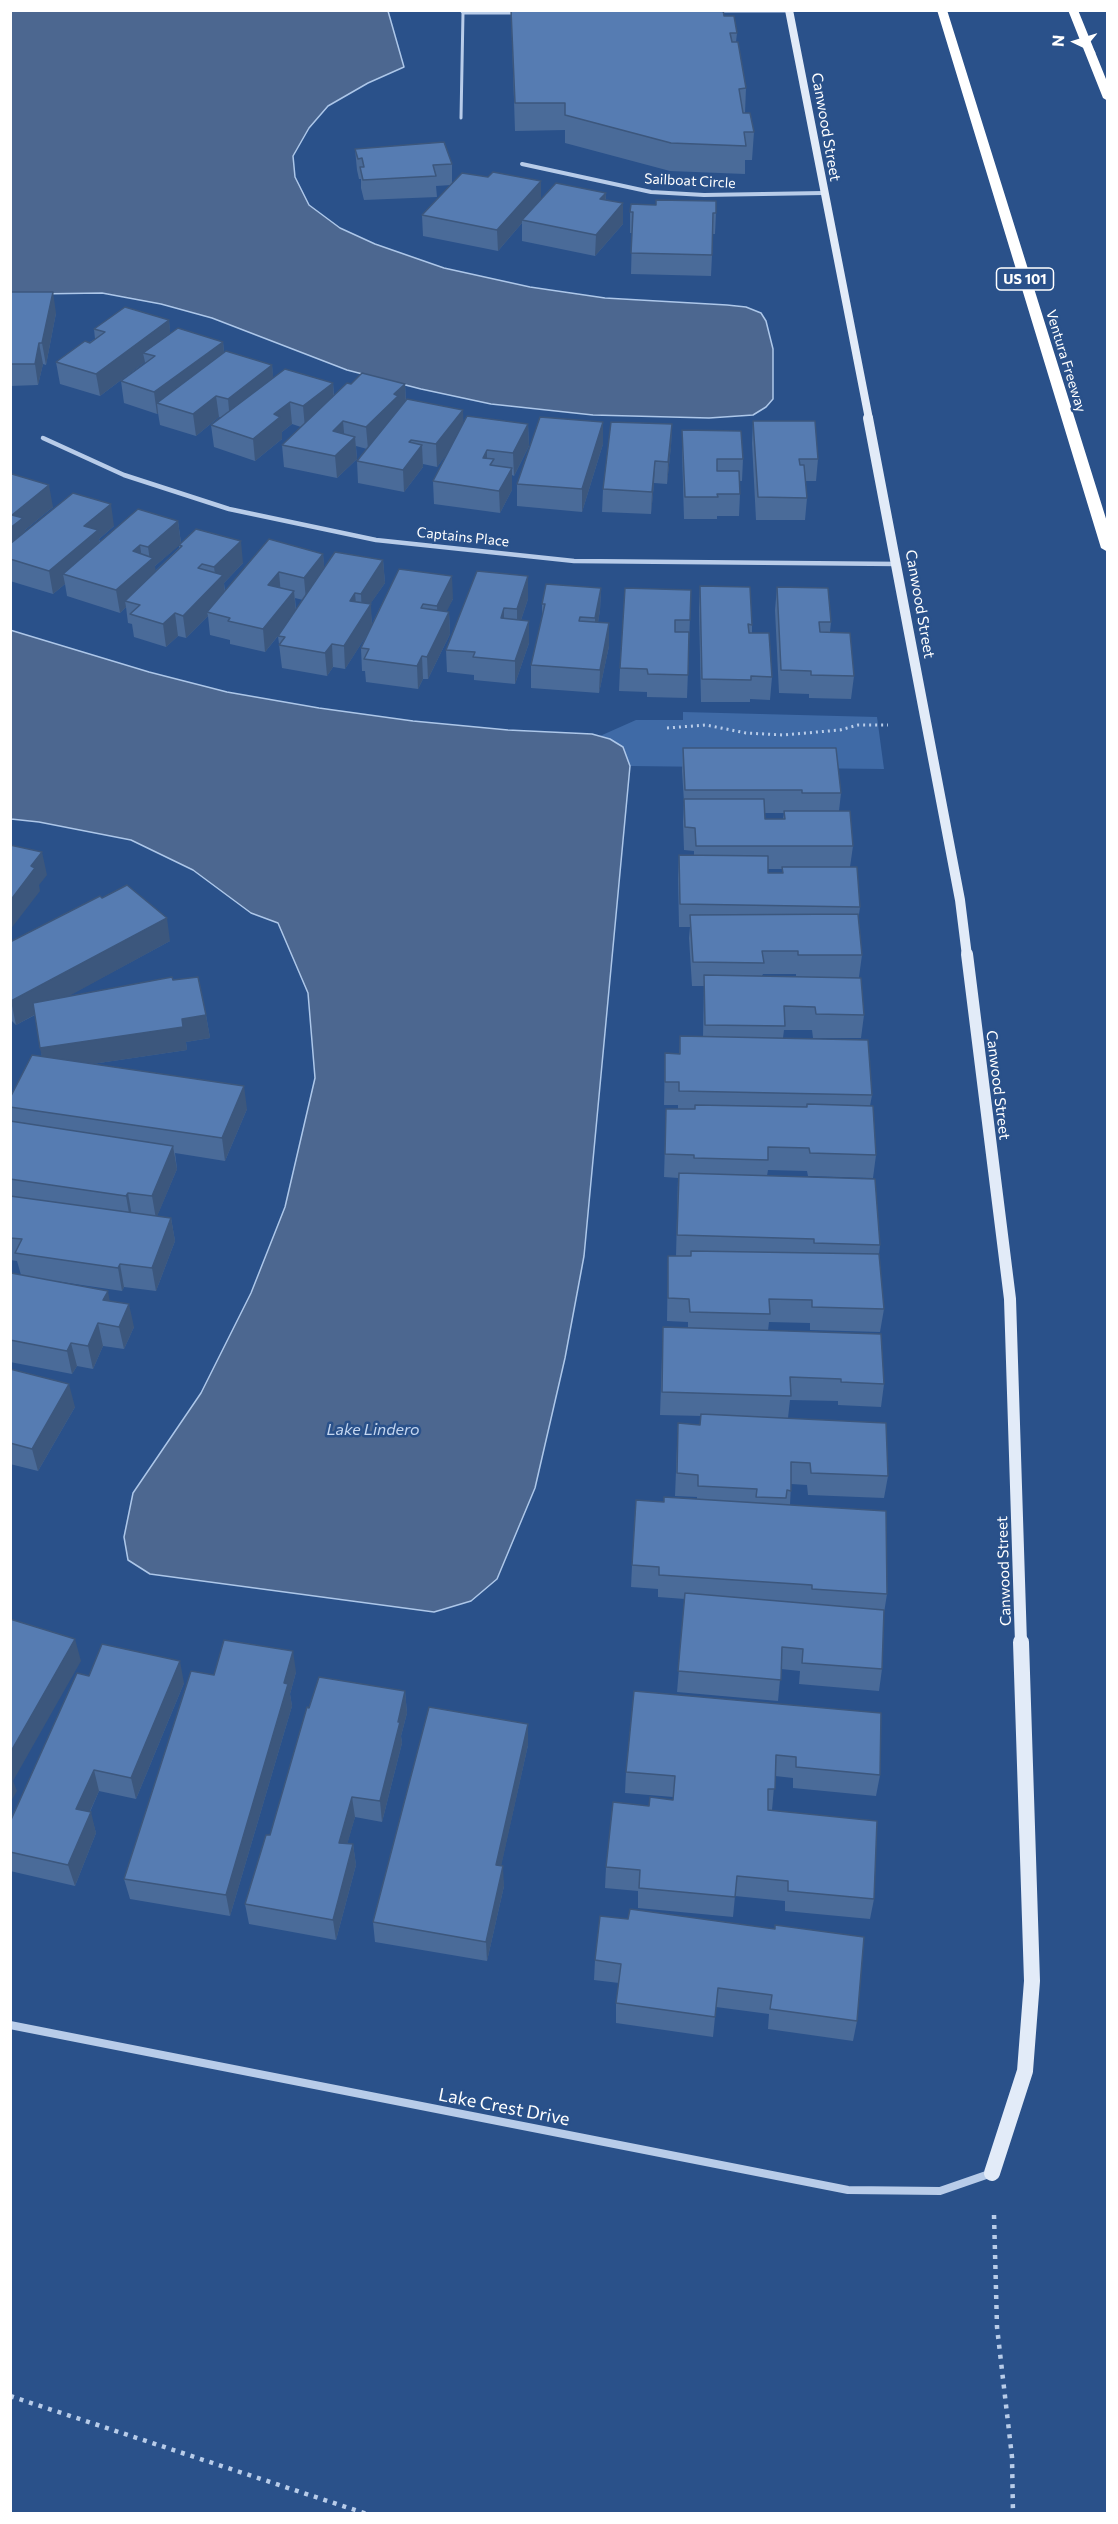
<!DOCTYPE html>
<style>
body{margin:0}
#map{position:relative;width:1118px;height:2524px;overflow:hidden;background:#2a518a;font-family:Commissioner,sans-serif}
canvas{display:block}
.frame{position:absolute;inset:0;border:12px solid #fff;pointer-events:none}
.north{position:absolute;left:1046px;top:12px;width:60px;height:60px;-webkit-text-stroke:4px #2a518a;paint-order:stroke;rotate:274deg;font-size:16px;font-weight:700;line-height:24px;text-align:center;color:#fff}
.north::after{content:'';display:block;margin:auto;width:21px;height:27px;background:#fff;clip-path:polygon(50% 0,100% 100%,50% 72%,0 100%)}
</style>
<div id="map">
<canvas width="1118" height="2524"></canvas>
<div class="frame"></div>
<div class="north">N</div>
</div>
<script>
const ctx = document.querySelector('canvas').getContext('2d');
ctx.lineJoin = 'round';
function fillPath(path, color) {
  ctx.fillStyle = color;
  ctx.fill(path, 'evenodd');
}
function toPath(rows) {
  const path = new Path2D();
  for (const r of rows) {
    path.moveTo(r[0], r[1]);
    for (let i = 2; i < r.length; i += 2) path.lineTo(r[i], r[i + 1]);
  }
  return path;
}
function strokePath(path, color, width, dash) {
  ctx.strokeStyle = color;
  ctx.lineWidth = width;
  ctx.lineCap = dash ? 'butt' : 'round';
  ctx.setLineDash(dash || []);
  ctx.stroke(path);
}
function label(font, color, halo, rows, align = 'center') {
  ctx.font = font + ' Commissioner,sans-serif';
  ctx.lineWidth = 5;
  ctx.setLineDash([]);
  ctx.textBaseline = 'middle';
  ctx.strokeStyle = halo;
  ctx.fillStyle = color;
  for (const [text, x, y, turn = 0] of rows) {
    ctx.save();
    ctx.translate(x, y);
    ctx.rotate((+turn || 0) * Math.PI / 180);
    ctx.textAlign = isNaN(turn) ? turn : align;
    if (halo) ctx.strokeText(text, 0, 0);
    ctx.fillText(text, 0, 0);
    ctx.restore();
  }
}
fillPath(toPath([
 [683,712,877,717,884,769,630,766,623,747,610,739,600,736,636,720,683,720]
]), '#3f6aa6');
const water = toPath([
 [10,11,388,11,404,67,368,83,328,106,309,128,293,156,295,177,309,205,340,228,375,244,444,268,530,287,605,298,727,305,746,307,761,313,766,321,773,349,773,399,766,407,753,415,709,418,593,415,491,404,421,389,347,370,212,318,161,304,102,293,35,294,11,297,10,11],
 [10,630,149,672,227,692,319,708,413,721,508,730,592,734,610,739,623,747,630,766,584,1256,565,1358,535,1488,497,1579,471,1601,434,1612,150,1574,128,1560,124,1537,133,1493,201,1393,251,1293,285,1207,315,1078,308,993,278,923,251,913,193,870,131,840,39,822,11,819,10,630]
]);
fillPath(water, '#4c6790');
strokePath(water, '#adc7e9', 1.5);
strokePath(toPath([
 [667,728,706,725,746,733,783,735,840,730,858,725,888,725]
]), '#b8cce9', 3, [2, 4]);
strokePath(toPath([
 [994,2215,997,2327,1012,2457,1013,2514],
 [10,2396,367,2514]
]), '#b8cce9', 4.5, [4, 6]);
strokePath(toPath([
 [461,10,463,13,461,118],
 [718,11,789,11],
 [463,13,517,13]
]), '#b8cce9', 3);
strokePath(toPath([
 [522,164,651,192,704,195,823,193]
]), '#b8cce9', 4);
strokePath(toPath([
 [43,438,124,475,229,509,376,540,574,561,898,564]
]), '#b8cce9', 4.5);
strokePath(toPath([
 [10,2025,848,2190,940,2191,992,2173]
]), '#b8cce9', 8);
strokePath(toPath([
 [789,10,869,419]
]), '#e2ebf8', 8);
strokePath(toPath([
 [868,418,960,900,967,956]
]), '#e2ebf8', 10);
strokePath(toPath([
 [967,954,1010,1299,1021,1643]
]), '#e2ebf8', 12);
strokePath(toPath([
 [992,2173,1025,2071,1032,1981,1021,1642]
]), '#e2ebf8', 16);
fillPath(toPath([
 [937,10,947,10,1108,525,1108,552,1101,548,937,10],
 [1068,10,1078,10,1108,84,1108,101,1103,98,1068,10]
]), '#fff');
fillPath(toPath([
 [511,10,724,16,737,33,736,42,746,88,745,113,754,132,752,160,745,160,745,174,670,171,565,143,565,130,515,131],
 [355,149,452,164,452,183,541,200,606,193,606,200,623,224,595,256,522,241,522,223,498,251,423,236,422,215,451,185,436,186,437,197,364,200,361,188,361,179,359,179,357,170],
 [630,212,716,213,715,234,713,234,711,276,631,274,632,233,630,233],
 [10,292,56,313,46,365,43,364,38,385,10,386],
 [169,320,170,333,223,342,224,352,272,365,273,378,333,383,334,396,351,384,405,384,406,400,463,423,528,424,529,446,514,476,512,475,512,490,500,513,434,504,433,481,448,452,437,467,423,464,423,467,404,492,358,483,357,461,367,449,356,446,357,459,337,478,284,467,282,445,301,427,292,424,282,432,282,439,255,461,214,447,211,425,221,418,219,417,196,436,160,425,158,413,157,414,124,403,121,381,145,364,145,362,100,396,60,384,56,362,95,339,94,329],
 [753,421,818,459,816,481,805,481,807,498,805,520,756,520,752,443],
 [672,424,671,446,667,484,654,483,651,514,602,512,603,489],
 [682,430,743,459,742,481,739,481,740,494,739,516,717,516,717,519,684,519,682,452],
 [603,444,582,512,517,506,517,484],
 [10,475,53,507,25,530,25,532,114,526,99,539,100,542,178,521,181,543,243,563,224,583,225,592,323,554,324,568,383,560,385,583,370,604,372,624,399,569,453,599,446,611,449,612,450,634,428,679,423,679,418,689,366,682,365,671,362,671,361,648,366,636,345,669,333,667,327,676,282,668,278,636,265,652,230,644,230,640,210,635,208,616,186,638,178,636,166,647,134,637,132,624,128,623,126,607,120,613,67,596,65,584,53,594,10,581],
 [179,545,179,548,155,571,155,566],
 [295,598,303,600,296,610],
 [528,576,528,599,521,620,529,643,515,684,474,680,474,675,447,672,446,650],
 [700,586,752,625,752,633,772,677,770,700,750,699,750,702,701,702,699,609],
 [777,587,831,622,830,632,854,676,851,699,809,698,809,694,779,693,775,610],
 [601,588,600,610,598,622,609,646,599,693,531,688,531,665,542,618,542,604],
 [691,590,687,698,647,697,647,692,619,691,620,668],
 [683,748,841,793,839,811,853,846,850,867,860,907,858,922,862,955,859,977,864,1015,861,1038,813,1038,812,1030,784,1030,783,1038,872,1095,870,1106,876,1155,873,1178,808,1176,807,1171,768,1170,767,1176,880,1245,879,1254,884,1309,880,1332,810,1330,810,1323,769,1322,768,1331,884,1384,881,1407,838,1405,838,1401,790,1400,788,1418,888,1476,884,1498,808,1495,807,1485,791,1484,790,1505,887,1594,884,1613,882,1669,879,1691,799,1684,800,1671,781,1669,778,1701,677,1692,685,1599,658,1597,658,1589,631,1587,632,1565,664,1502,697,1499,697,1497,675,1496,677,1446,678,1423,700,1425,701,1416,660,1415,663,1327,688,1328,688,1322,667,1321,668,1256,676,1256,678,1178,664,1177,666,1109,678,1109,678,1105,664,1105,665,1053,679,1054,680,1036,703,1036,704,986,692,986,689,938,690,927,679,927,678,878,679,855,694,855,694,851,684,850,683,822,684,802,682,771],
 [765,813,784,813,783,819,765,819],
 [768,869,782,869,782,873,768,873],
 [763,974,796,974,796,976,762,976],
 [170,941,68,996,173,980,206,1015,210,1038,186,1042,187,1050,92,1064,247,1109,225,1161,175,1153,177,1169,157,1216,171,1218,175,1241,156,1291,124,1287,122,1291,55,1281,110,1301,134,1327,124,1349,103,1346,93,1369,77,1366,72,1374,10,1362,10,1274,21,1275,17,1261,10,1260,10,1098,42,1057,35,1015,16,1025,10,1019,10,942],
 [10,1369,75,1407,38,1471,10,1464],
 [296,1672,290,1694,292,1706,230,1916,130,1899,124,1879,214,1675],
 [89,1676,184,1683,136,1799,99,1791,90,1812,96,1833,75,1886,10,1871,10,1822],
 [405,1691,407,1713,401,1736,402,1743,382,1822,355,1817,347,1844,353,1844,356,1865,336,1940,249,1924,245,1904,270,1835,309,1708],
 [634,1691,880,1775,876,1796,793,1788,793,1778,775,1776,772,1810,768,1810,874,1899,870,1919,785,1911,785,1901,735,1896,733,1917,638,1908,638,1891,605,1888,606,1867,649,1806,673,1800,673,1797,625,1793,626,1772],
 [528,1745,501,1865,504,1886,487,1961,375,1942,373,1922],
 [600,1916,857,2021,853,2041,768,2029,769,2014,716,2007,713,2037,616,2023,616,2003,619,1983,594,1980,595,1960]
]), '#4a6b99');
fillPath(toPath([
 [541,181,541,202,522,220,522,223,498,251,497,230],
 [606,193,605,213,600,199],
 [623,203,623,224,595,256,596,235],
 [53,292,56,313,46,365,42,343],
 [169,320,171,341,143,353,145,362,100,396,96,374],
 [223,342,225,363,157,403,158,413,157,414,154,392],
 [39,343,43,364,38,385,35,364],
 [272,365,274,386,230,421,228,399],
 [333,383,334,405,305,428,303,406],
 [405,384,406,406,368,449,366,427,394,394],
 [216,396,219,417,196,436,193,414],
 [290,402,292,424,282,432,282,439,255,461,253,439,274,414],
 [463,410,464,432,437,467,436,444],
 [343,421,345,443,333,431],
 [603,422,603,444,582,512,582,489],
 [528,424,529,446,514,476,513,453],
 [672,424,671,446,667,484,668,462],
 [355,437,357,459,337,478,335,456],
 [411,440,412,458,422,445,423,467,404,492,403,470,409,442],
 [487,450,487,472,483,458],
 [655,461,654,483,651,514,652,492],
 [512,468,512,490,500,513,499,491],
 [49,485,53,507,25,530,27,541,10,554,12,515],
 [111,504,114,526,99,539,101,553,63,574,65,584,53,594,49,571,84,526],
 [178,521,181,544,155,566,157,580,125,601,126,607,120,613,116,590,133,551,140,545,143,566,150,561,148,547],
 [241,541,243,563,224,583,225,598,207,612,208,616,186,638,183,616,216,582,214,567],
 [323,554,325,576,306,600,304,578],
 [383,560,385,583,362,616,361,594],
 [279,572,281,595,268,585],
 [452,576,453,599,438,629,437,606],
 [528,576,528,599,517,632,517,609],
 [601,588,600,610,595,640,595,618],
 [294,591,296,613,265,652,263,629],
 [355,593,357,615,350,601],
 [371,604,372,627,345,669,344,646],
 [504,608,504,630,501,618],
 [449,612,450,634,428,679,427,657],
 [175,613,178,636,166,647,163,624],
 [529,621,529,643,515,684,515,661],
 [609,623,609,646,599,693,600,670],
 [332,644,333,667,327,676,325,653],
 [422,656,423,679,418,689,417,666],
 [42,852,47,875,39,885,40,891,10,930,10,901,31,866],
 [167,918,170,941,16,1025,11,1001],
 [206,1015,210,1038,186,1042,187,1050,45,1071,40,1048,182,1019],
 [244,1086,247,1109,225,1161,222,1138],
 [173,1146,177,1169,156,1219,152,1196],
 [128,1193,132,1216,130,1219,126,1196],
 [171,1218,175,1241,156,1291,152,1268],
 [120,1264,124,1287,122,1291,118,1268],
 [108,1291,112,1314,103,1300],
 [129,1304,134,1327,124,1349,119,1327],
 [98,1323,103,1346,93,1369,88,1346],
 [71,1343,77,1366,72,1374,67,1351],
 [69,1384,75,1407,38,1471,32,1449],
 [75,1639,81,1661,13,1781,17,1791,10,1803,10,1753],
 [293,1651,296,1672,290,1694,292,1706,230,1916,226,1895],
 [180,1661,184,1683,136,1799,131,1778],
 [405,1691,407,1713,401,1736,402,1743,382,1822,380,1801],
 [528,1724,528,1745,497,1885,496,1865],
 [94,1770,99,1791,82,1829,76,1809],
 [352,1797,355,1817,342,1863,339,1843],
 [91,1812,96,1833,75,1886,68,1865],
 [353,1844,356,1865,336,1940,333,1920],
 [503,1866,504,1886,487,1961,486,1942]
]), '#3c577d');
const building = toPath([
 [511,10,723,10,724,16,734,16,737,33,730,33,732,42,738,42,746,88,739,89,743,113,750,113,754,132,744,132,746,146,671,143,565,115,565,103,515,103,511,10],
 [444,142,452,164,433,165,436,176,363,180,360,167,364,167,362,158,358,159,355,149,444,142],
 [493,172,541,181,497,230,422,215,462,173,488,177,493,172],
 [556,183,606,193,600,199,623,203,596,235,522,220,556,183],
 [656,200,716,201,716,213,713,213,712,255,631,253,633,212,630,212,631,204,656,205,656,200],
 [10,292,53,292,42,343,39,343,35,364,10,364,10,292],
 [125,307,169,320,96,374,56,362,85,341,90,343,105,332,94,329,125,307],
 [178,328,223,342,154,392,121,381,155,356,143,353,178,328],
 [226,351,272,365,228,399,216,396,193,414,157,403,226,351],
 [285,369,333,383,303,406,290,402,274,414,280,417,253,439,211,425,285,369],
 [362,373,405,384,394,394,398,396,366,427,343,421,333,431,355,437,335,456,282,445,347,383,351,384,362,373],
 [407,399,463,410,436,444,411,440,409,442,422,445,403,470,357,461,407,399],
 [467,416,528,424,513,453,487,450,483,458,494,459,490,465,512,468,499,491,433,481,467,416],
 [540,417,603,422,582,489,517,484,540,417],
 [753,421,815,421,818,459,799,459,800,465,804,465,807,498,758,497,753,421],
 [611,422,672,424,668,462,655,461,652,492,603,489,611,422],
 [682,430,741,431,743,459,717,459,717,471,739,471,740,494,717,494,718,497,685,497,682,430],
 [12,474,49,485,12,515,23,518,10,528,10,475,12,474],
 [73,493,111,504,84,526,98,530,49,571,10,559,10,544,73,493],
 [138,509,178,521,148,547,140,545,133,551,153,558,116,590,63,574,138,509],
 [196,529,241,541,214,567,202,564,198,568,223,575,183,616,175,613,163,624,130,614,140,605,125,601,182,546,179,545,196,529],
 [269,539,323,554,304,578,279,572,268,585,294,591,263,629,228,621,230,618,207,612,269,539],
 [335,552,383,560,361,594,355,593,350,601,371,604,344,646,332,644,325,653,279,645,285,637,278,636,335,552],
 [399,569,452,576,437,606,423,604,421,608,449,612,427,657,422,656,417,666,364,659,369,649,361,648,399,569],
 [477,571,528,576,517,609,504,608,501,618,529,621,515,661,473,657,475,652,446,650,477,571],
 [546,584,601,588,595,618,580,617,579,621,609,623,600,670,531,665,545,604,542,604,546,584],
 [700,586,750,587,752,625,748,624,749,633,769,633,772,677,751,676,751,680,702,679,700,586],
 [777,587,828,588,831,622,819,622,820,632,850,633,854,676,811,675,811,671,781,670,777,587],
 [625,588,691,590,690,620,675,620,675,632,689,632,688,675,648,674,647,669,620,668,625,588],
 [683,748,836,748,841,793,802,793,802,790,685,790,683,748],
 [684,799,764,799,765,819,785,819,784,811,850,811,853,846,696,846,695,828,685,827,684,799],
 [10,845,42,852,31,866,35,868,10,901,10,845],
 [679,855,768,856,768,873,783,873,782,867,857,867,860,907,680,904,679,855],
 [127,885,167,918,11,1001,10,1001,10,942,100,896,102,898,127,885],
 [858,914,862,955,798,955,798,951,762,951,764,963,693,962,690,915,858,914],
 [704,975,861,978,864,1015,816,1014,815,1007,784,1006,785,1026,705,1025,704,975],
 [172,977,173,980,198,977,206,1015,182,1019,183,1027,40,1048,33,1003,172,977],
 [680,1036,868,1040,872,1095,679,1091,679,1082,665,1082,665,1053,680,1054,680,1036],
 [32,1055,244,1086,222,1138,10,1107,10,1098,32,1055],
 [807,1104,873,1106,876,1155,810,1153,809,1148,768,1147,768,1160,694,1158,694,1155,665,1154,666,1109,695,1109,695,1105,807,1107,807,1104],
 [10,1121,173,1146,152,1196,128,1193,126,1196,10,1179,10,1121],
 [679,1173,875,1179,880,1245,814,1243,814,1239,677,1235,679,1173],
 [10,1196,171,1218,152,1268,120,1264,118,1268,15,1253,22,1239,10,1238,10,1196],
 [691,1251,879,1254,884,1309,812,1307,812,1300,769,1299,770,1314,690,1312,689,1299,668,1298,668,1256,691,1256,691,1251],
 [11,1273,108,1291,103,1300,129,1304,119,1327,98,1323,88,1346,71,1343,67,1351,10,1340,11,1273],
 [663,1327,881,1334,884,1384,841,1382,841,1379,790,1377,791,1396,662,1392,663,1327],
 [10,1369,69,1384,32,1449,10,1443,10,1369],
 [701,1414,886,1423,888,1476,811,1473,810,1463,791,1462,791,1491,787,1490,786,1498,756,1497,757,1489,698,1486,698,1475,677,1473,678,1423,700,1425,701,1414],
 [664,1497,886,1511,887,1594,812,1589,812,1585,659,1575,659,1567,632,1565,636,1500,664,1502,664,1497],
 [685,1593,884,1610,882,1669,802,1663,803,1649,782,1647,781,1680,678,1671,685,1593],
 [10,1619,75,1639,10,1753,10,1619],
 [224,1640,293,1651,284,1683,288,1684,226,1895,124,1879,191,1671,214,1675,224,1640],
 [102,1644,180,1661,131,1778,94,1770,76,1809,91,1812,68,1865,10,1852,10,1822,77,1673,89,1676,102,1644],
 [319,1677,405,1691,398,1722,400,1722,380,1801,352,1797,339,1843,353,1844,333,1920,245,1904,266,1835,270,1835,307,1707,309,1708,319,1677],
 [634,1691,881,1713,880,1775,796,1767,796,1757,776,1755,775,1789,768,1789,768,1810,877,1821,874,1899,788,1891,788,1881,737,1876,735,1897,639,1888,640,1870,606,1867,613,1802,649,1806,650,1797,673,1800,675,1776,626,1772,634,1691],
 [429,1707,528,1724,496,1865,503,1866,486,1942,373,1922,429,1707],
 [630,1909,775,1929,775,1925,864,1937,857,2021,770,2009,772,1995,718,1988,715,2017,616,2003,621,1964,595,1960,600,1916,628,1919,630,1909]
]);
fillPath(building, '#567cb2');
strokePath(building, '#3c577d', 1.5);
label('14px', '#fff', '#2a518a', [
 ["Sailboat Circle",690,181,3],
 ["Ventura Freeway",1066,361,73],
 ["Captains Place",463,537,6]
]);
for (const [x, y, w] of [
 [1025,279,57]
]) {
  const box = new Path2D();
  box.roundRect(x - w / 2, y - 11, w, 22, 4.5);
  ctx.fillStyle = '#2a518a';
  ctx.fill(box);
  strokePath(box, '#fff', 1.5);
}
label('bold 14px', '#fff', null, [
 ["US 101",1025,279]
]);
label('15px', '#fff', '#2a518a', [
 ["Canwood Street",826,127,80],
 ["Canwood Street",920,604,80],
 ["Canwood Street",998,1085,83],
 ["Canwood Street",1004,1571,-92]
]);
label('italic 16px', '#c4d6f0', '#2a518a', [
 ["Lake Lindero",373,1430]
]);
label('18px', '#fff', '#2a518a', [
 ["Lake Crest Drive",504,2107,11]
]);
</script>
